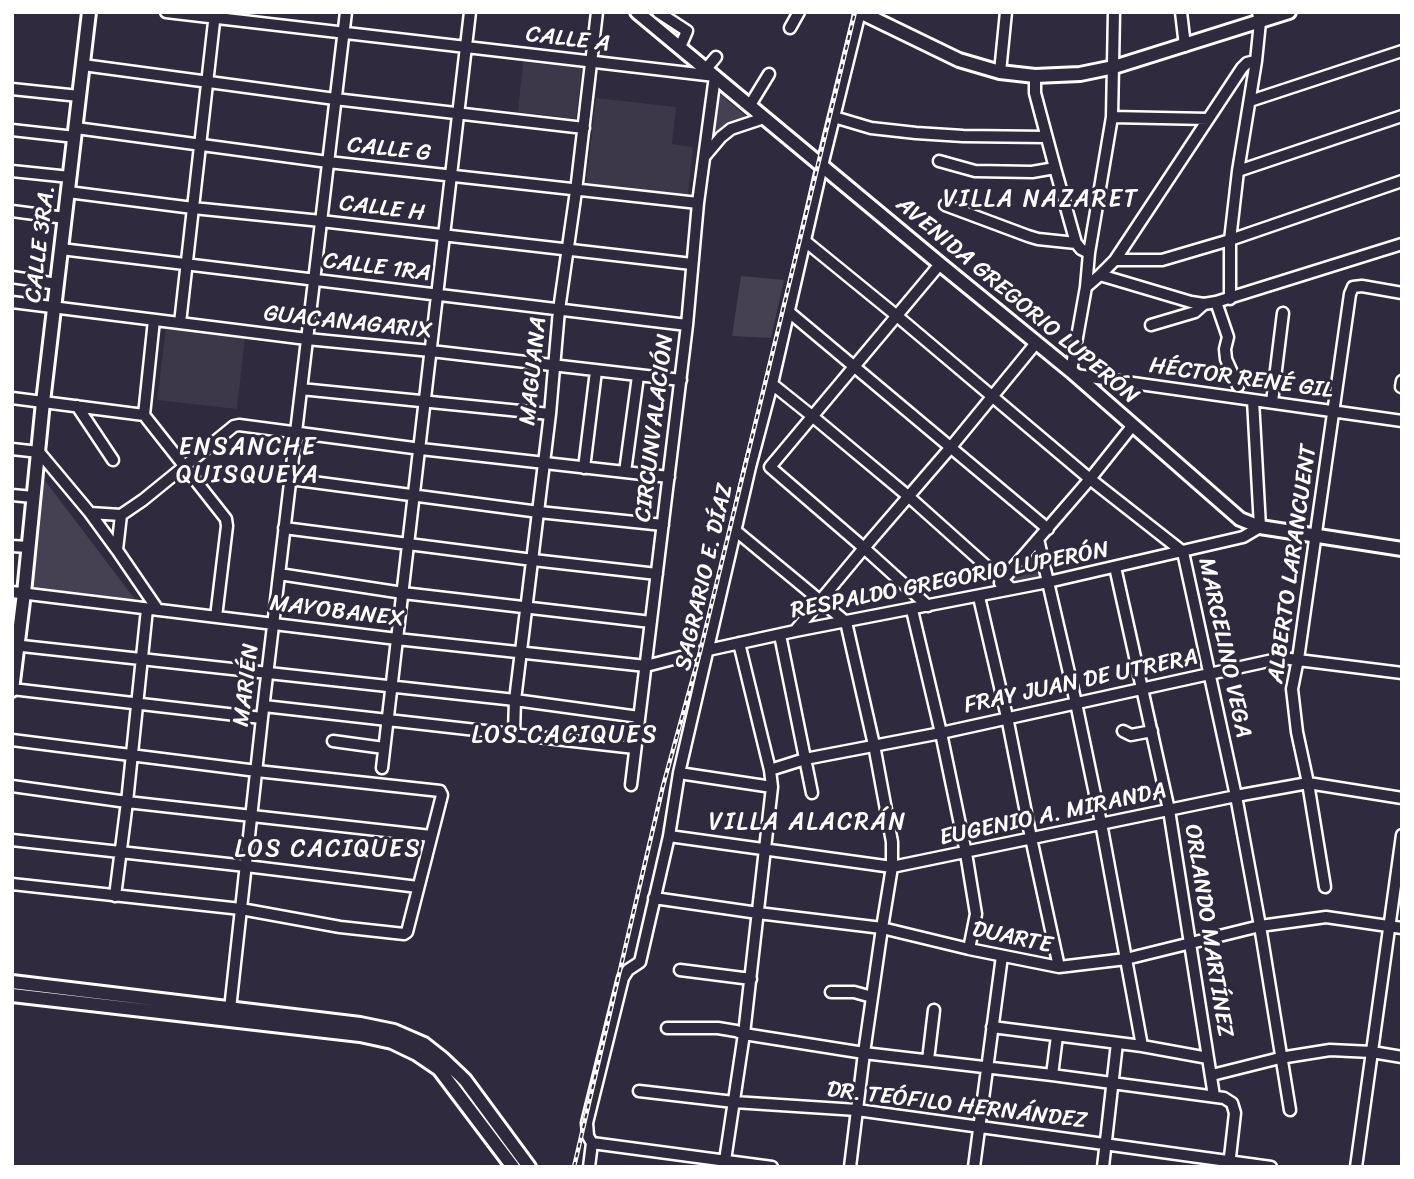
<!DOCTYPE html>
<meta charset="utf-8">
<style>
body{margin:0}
#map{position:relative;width:1414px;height:1179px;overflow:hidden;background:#2f2a3d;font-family:Sriracha,sans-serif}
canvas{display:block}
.frame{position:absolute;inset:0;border:14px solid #fff;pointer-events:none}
</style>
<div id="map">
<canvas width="1414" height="1179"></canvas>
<div class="frame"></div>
</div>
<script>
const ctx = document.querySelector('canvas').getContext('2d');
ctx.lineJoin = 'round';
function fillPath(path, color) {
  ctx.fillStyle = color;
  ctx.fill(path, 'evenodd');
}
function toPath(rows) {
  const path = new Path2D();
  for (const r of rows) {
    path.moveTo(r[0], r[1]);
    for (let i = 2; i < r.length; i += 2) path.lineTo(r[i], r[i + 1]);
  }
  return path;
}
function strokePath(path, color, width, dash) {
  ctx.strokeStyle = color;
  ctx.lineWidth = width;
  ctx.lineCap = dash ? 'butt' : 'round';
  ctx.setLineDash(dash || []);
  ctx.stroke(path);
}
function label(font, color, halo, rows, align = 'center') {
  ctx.font = font + ' Sriracha,sans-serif';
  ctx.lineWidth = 6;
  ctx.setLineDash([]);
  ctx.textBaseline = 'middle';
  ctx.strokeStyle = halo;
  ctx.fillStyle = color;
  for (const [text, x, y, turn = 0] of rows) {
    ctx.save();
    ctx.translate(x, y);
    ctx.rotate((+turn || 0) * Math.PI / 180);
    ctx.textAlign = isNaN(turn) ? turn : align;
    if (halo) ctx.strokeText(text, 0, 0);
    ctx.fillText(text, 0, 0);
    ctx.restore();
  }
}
fillPath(toPath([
 [523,62,582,68,576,119,518,112],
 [596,98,676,107,672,144,693,147,688,195,586,183],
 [166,328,245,337,237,409,157,400]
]), '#3c3749');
fillPath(toPath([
 [720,94,747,117,714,133],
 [741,276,784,280,771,338,732,336],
 [43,478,137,602,30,590],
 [1034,549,1043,579,1015,584,1009,577]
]), '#464152');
const minor = toPath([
 [166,12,715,76,698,203,687,325,631,785],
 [658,12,687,31,680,47],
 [1181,12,1185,46],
 [790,28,799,12],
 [83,65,335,99,584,128],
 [706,69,716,57],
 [1000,72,1006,12],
 [1035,76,1035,93,1055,168,1076,243],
 [12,89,79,96],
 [1250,101,1402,51],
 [750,105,769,74],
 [834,117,871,128,916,133,963,136,1046,137],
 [1112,117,1208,119],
 [76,128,328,162,698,203],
 [12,130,75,137],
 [705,156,721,137,731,129,764,118],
 [939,161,975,171,1032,172,1055,168],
 [12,171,70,177],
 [1238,171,1402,116],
 [68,192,193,208,321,221,692,264],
 [945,205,1028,236,1038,239,1076,243,1081,249,1089,253],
 [12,211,65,218],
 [805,241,897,316,1090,479,1183,552,1236,796,1260,926,1290,1110],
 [61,249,687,325],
 [1115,260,1162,260,1230,240,1402,181],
 [1100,275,1115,260,1242,68,1247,63,1256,61],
 [12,277,57,284],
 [1086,287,1100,275,1191,302,1204,304,1216,302,1402,244],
 [1230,299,1230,240,1238,171,1256,61,1260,22,1258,12],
 [12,302,307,339,431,351,681,380],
 [1216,302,1228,337,1225,349,1226,359,1238,386],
 [789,312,1048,529],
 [180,323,215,13],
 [1151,325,1195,312,1204,304],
 [1071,371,1086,287,1089,253,1112,117,1114,12],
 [1076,375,1402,421],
 [772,384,812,416,908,496,1012,589],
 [1401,387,1402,381],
 [301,389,550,414],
 [12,398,144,415,226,519,227,526,216,617],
 [1272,402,1283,313],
 [77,406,113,460],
 [144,415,154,320],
 [12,449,39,452,90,513,117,550,158,610],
 [584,468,596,371],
 [625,472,638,376],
 [290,479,539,512,663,525],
 [12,495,33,497],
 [90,513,121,515,143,500,234,426,239,425,421,449,669,477],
 [284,528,533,560,657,574],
 [736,531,846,622,874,745,892,842,892,867,882,928,864,1053,850,1167],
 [1038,539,1076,703,1101,823,1142,1046],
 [12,546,28,547],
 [117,550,121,515],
 [1115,567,1169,810,1214,1096],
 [279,574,403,593,651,622],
 [1000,583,1090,479,1133,425],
 [12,592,397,639,646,666,708,650,795,631,1048,582,1243,537,1260,527,1253,400],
 [979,597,1007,717,1031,838,1059,967],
 [928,606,864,548,770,467,940,264],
 [912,610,941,733,966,853,976,914,969,949],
 [795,631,864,548,951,447,1036,343],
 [780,635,812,793],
 [13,645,515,700,639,717],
 [12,689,262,718],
 [264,706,635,748],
 [1123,731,1131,735,1152,731],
 [514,733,515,700,550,414,559,310,576,191,597,12],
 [12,740,257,771,440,791,442,795,407,932,404,934,340,927,241,909,12,884],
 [333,741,384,748],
 [382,768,470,12],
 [770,770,805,759,941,733,1282,658,1402,673],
 [679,773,772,787],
 [12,786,127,802,431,836],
 [669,836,892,867,1236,796,1308,783,1402,798],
 [12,840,246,866,418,887],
 [1325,887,1308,783,1297,732,1292,689,1298,659,1350,294,1353,287,1362,286,1402,293],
 [115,896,127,802,147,609],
 [654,898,758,913,882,928,969,949,1059,967,1126,959,1260,926,1326,917,1402,928],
 [680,970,751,979],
 [831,992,854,992,872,997],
 [230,1009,262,718,346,12],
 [992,1027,1142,1046,1208,1058],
 [667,1028,718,1028,736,1031,744,1034,864,1053,1052,1075,1224,1098,1232,1103,1235,1113,1229,1166],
 [928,1060,934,1010],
 [1052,1075,1057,1036],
 [1212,1075,1280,1058,1330,1050,1372,1052,1402,1057],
 [639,1091,734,1102,857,1110,1271,1167],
 [592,1143,588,1136,587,1123,623,978,628,970,640,962,669,836,679,773,750,467,772,384,822,166,860,12],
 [592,1143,772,1167],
 [589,1167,592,1143],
 [724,1167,744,1034,772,787,770,770,739,643],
 [974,1167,1002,956],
 [1103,1167,1117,1043],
 [1356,1167,1402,835]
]);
const major = toPath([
 [637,12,940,264,1071,371,1240,519,1260,527,1402,549],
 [860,12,959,60,1000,72,1035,76,1080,74,1114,67,1289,12],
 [12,690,24,593,43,402,89,12],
 [12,982,360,1024,394,1031,424,1044,443,1059,465,1080,529,1167],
 [12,995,360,1035,392,1042,417,1054,439,1069,513,1167]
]);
strokePath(minor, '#fff', 15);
strokePath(major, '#fff', 18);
strokePath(minor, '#2f2a3d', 10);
strokePath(major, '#2f2a3d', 12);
const rail = toPath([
 [574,1167,663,786,700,652,855,12]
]);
strokePath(rail, '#fff', 4.5);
strokePath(rail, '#2f2a3d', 2, [5]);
label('23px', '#fff', '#2f2a3d', [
 ["CALLE A",568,40,7],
 ["CALLE G",389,150,6],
 ["CALLE H",382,209,7],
 ["CALLE 3RA.",41,244,-83],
 ["CALLE 1RA",377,268,7],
 ["AVENIDA GREGORIO LUPERÓN",1017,301,40],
 ["GUACANAGARIX",348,323,6],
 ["MAGUANA",534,371,-84],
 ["HÉCTOR RENÉ GIL",1241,379,8],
 ["CIRCUNVALACIÓN",655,428,-83],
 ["ALBERTO LARANCUENT",1293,564,-82],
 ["SAGRARIO E. DÍAZ",705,577,-77],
 ["RESPALDO GREGORIO LUPERÓN",950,581,-11],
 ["MAYOBANEX",337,612,7],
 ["MARCELINO VEGA",1224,648,78],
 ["FRAY JUAN DE UTRERA",1081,682,-12],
 ["MARIÉN",247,685,-83],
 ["EUGENIO A. MIRANDA",1053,815,-12],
 ["ORLANDO MARTÍNEZ",1208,931,81],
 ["DUARTE",1012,938,12],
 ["DR. TEÓFILO HERNÁNDEZ",957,1106,7]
]);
ctx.letterSpacing = '2px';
label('24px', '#fff', '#2f2a3d', [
 ["VILLA NAZARET",1041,200],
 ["ENSANCHE",248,448],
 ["QUISQUEYA",248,476],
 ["LOS CACIQUES",565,736],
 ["VILLA ALACRÁN",808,823],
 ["LOS CACIQUES",328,850]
]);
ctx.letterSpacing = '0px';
</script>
